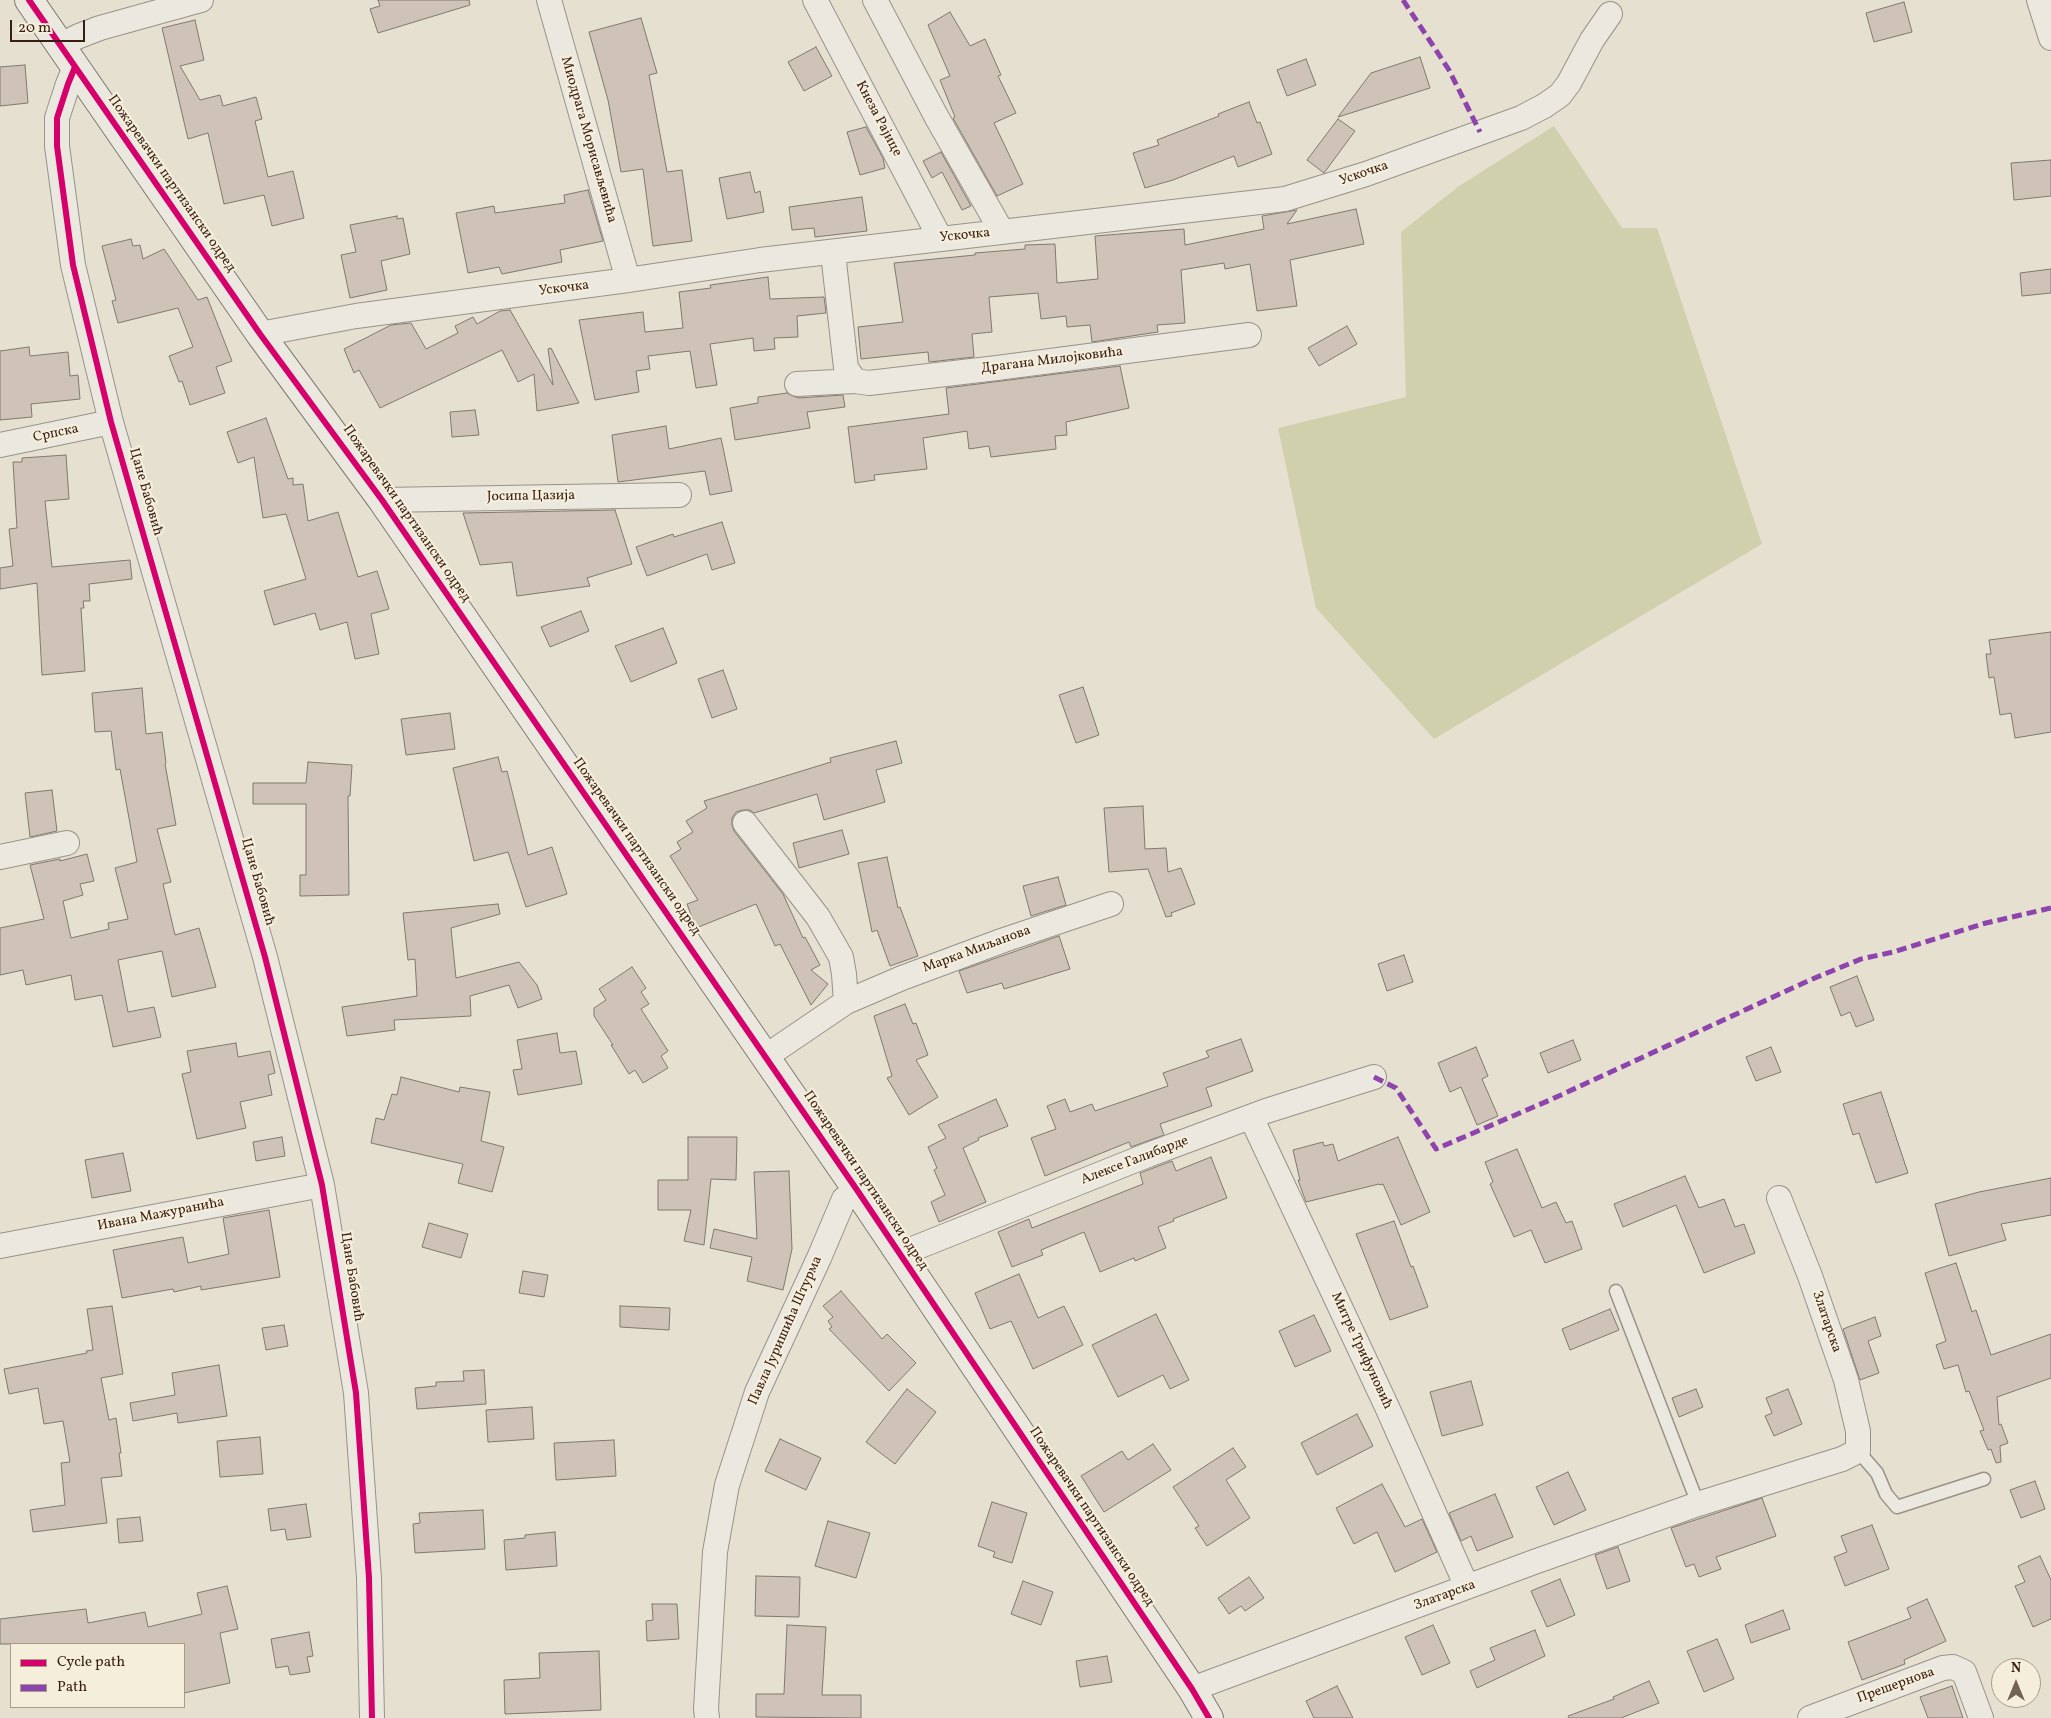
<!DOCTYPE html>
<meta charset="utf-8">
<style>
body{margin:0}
#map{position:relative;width:2051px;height:1718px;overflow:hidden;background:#e5e0d0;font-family:Vollkorn,serif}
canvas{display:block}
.legend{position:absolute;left:10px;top:1643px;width:175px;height:65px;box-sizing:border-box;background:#f4eedb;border:1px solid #a99b8b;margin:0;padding:6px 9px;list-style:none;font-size:15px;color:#391e14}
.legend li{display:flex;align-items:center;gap:10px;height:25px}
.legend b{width:25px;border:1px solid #a99b8b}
.north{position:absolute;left:1991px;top:1658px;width:50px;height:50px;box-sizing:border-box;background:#f4eedb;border:1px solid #a99b8b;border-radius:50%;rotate:0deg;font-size:14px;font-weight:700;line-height:20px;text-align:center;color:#391e14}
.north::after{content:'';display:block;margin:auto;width:18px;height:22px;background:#756256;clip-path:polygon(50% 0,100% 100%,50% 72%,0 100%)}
.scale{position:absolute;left:10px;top:20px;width:75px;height:22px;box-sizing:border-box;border:2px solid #391e14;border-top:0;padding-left:6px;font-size:15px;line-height:18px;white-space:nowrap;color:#391e14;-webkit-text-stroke:4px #f4eedb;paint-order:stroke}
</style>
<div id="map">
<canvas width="2051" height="1718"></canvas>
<ul class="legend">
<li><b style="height:6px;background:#d6006c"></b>Cycle path</li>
<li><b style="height:6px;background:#8e44ad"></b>Path</li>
</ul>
<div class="north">N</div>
<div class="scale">20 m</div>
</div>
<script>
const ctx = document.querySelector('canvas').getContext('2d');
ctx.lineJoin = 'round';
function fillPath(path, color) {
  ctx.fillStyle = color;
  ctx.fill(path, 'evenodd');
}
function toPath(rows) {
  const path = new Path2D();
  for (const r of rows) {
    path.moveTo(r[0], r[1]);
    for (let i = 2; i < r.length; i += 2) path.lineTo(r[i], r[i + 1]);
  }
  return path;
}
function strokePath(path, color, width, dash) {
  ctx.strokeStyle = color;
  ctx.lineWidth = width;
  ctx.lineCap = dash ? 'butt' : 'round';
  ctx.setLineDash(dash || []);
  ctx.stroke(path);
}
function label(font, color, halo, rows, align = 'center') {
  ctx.font = font + ' Vollkorn,serif';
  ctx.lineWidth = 4.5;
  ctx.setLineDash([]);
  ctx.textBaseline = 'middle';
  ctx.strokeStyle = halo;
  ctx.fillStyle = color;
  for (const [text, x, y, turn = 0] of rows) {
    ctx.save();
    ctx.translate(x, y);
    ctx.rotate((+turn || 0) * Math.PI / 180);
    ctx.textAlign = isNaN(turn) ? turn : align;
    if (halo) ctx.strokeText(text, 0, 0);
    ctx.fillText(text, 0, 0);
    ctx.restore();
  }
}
fillPath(toPath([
 [1554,126,1622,228,1657,228,1762,544,1434,739,1316,608,1278,428,1406,397,1401,232,1459,186]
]), '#d1d0ad');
const building = toPath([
 [378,0,469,0,470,5,378,33,370,9,380,6,378,0],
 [1904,2,1912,32,1874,42,1866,13,1904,2],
 [950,12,970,46,985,39,1001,75,998,76,1016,113,994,123,1023,184,997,196,953,118,955,117,940,80,950,76,928,25,950,12],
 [641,18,657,73,649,75,667,172,682,170,692,241,653,246,643,169,621,172,608,100,589,32,641,18],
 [195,20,204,60,180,66,200,100,220,95,223,106,256,97,262,119,255,121,268,177,293,171,304,218,272,226,264,195,224,204,208,133,188,139,162,28,195,20],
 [816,47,832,76,804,91,788,62,816,47],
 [1420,57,1430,88,1338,117,1371,73,1420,57],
 [1306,59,1316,85,1287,96,1277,70,1306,59],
 [25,65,28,103,0,106,0,67,25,65],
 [1249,102,1257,123,1260,122,1272,154,1238,167,1234,156,1173,180,1145,188,1133,153,1159,145,1157,140,1219,116,1218,114,1249,102],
 [1338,119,1355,131,1324,173,1307,160,1338,119],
 [866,127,883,158,885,168,860,175,847,132,866,127],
 [941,152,971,206,962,210,942,172,932,178,923,161,941,152],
 [2051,160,2051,196,2014,200,2011,163,2051,160],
 [750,172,755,193,760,191,764,212,727,219,719,178,750,172],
 [588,190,603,241,560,250,562,262,502,274,499,267,468,273,456,213,494,206,495,213,565,203,564,195,588,190],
 [862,197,867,231,815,237,814,228,792,230,789,207,862,197],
 [1356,209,1364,244,1290,260,1297,306,1257,311,1250,264,1225,269,1224,263,1181,270,1185,323,1157,325,1158,332,1092,342,1090,325,1067,327,1066,316,1041,319,1038,293,989,297,992,332,972,334,974,357,929,362,928,352,861,359,858,327,903,322,894,263,975,255,975,253,1025,249,1025,245,1055,244,1057,283,1098,279,1095,236,1184,229,1185,245,1264,229,1262,216,1297,210,1287,224,1356,209],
 [397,216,397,219,403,218,410,254,381,261,387,290,350,298,341,255,356,252,350,225,397,216],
 [131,239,133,246,140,245,143,259,164,249,198,300,207,297,232,361,216,367,225,393,190,405,182,381,179,382,169,356,193,347,178,308,118,323,112,301,116,300,102,246,131,239],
 [2051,269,2051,293,2022,296,2020,273,2051,269],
 [768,277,770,299,824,297,826,313,797,316,798,337,774,338,775,349,754,351,753,338,710,344,717,385,696,388,690,351,648,356,650,369,636,371,639,392,595,400,579,320,643,312,645,332,683,328,679,292,711,288,710,285,768,277],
 [510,310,553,385,548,349,551,348,579,403,537,411,534,374,518,382,502,350,380,408,359,370,354,373,344,349,391,325,411,323,426,349,458,333,455,326,473,317,477,324,500,311,510,310],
 [1347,326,1357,344,1319,366,1308,348,1347,326],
 [29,347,30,356,68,352,70,376,78,375,80,399,31,404,32,417,0,420,0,351,29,347],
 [1120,366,1129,408,1066,422,1067,435,1055,436,1056,449,991,457,989,446,969,449,967,431,923,438,927,469,874,475,875,480,855,483,848,427,949,414,946,388,1120,366],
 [787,393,798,398,843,395,845,407,807,412,810,428,735,440,730,408,758,403,758,397,787,393],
 [475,410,479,435,452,437,450,412,475,410],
 [266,418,288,479,293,478,293,485,303,484,308,521,338,512,358,577,377,571,389,609,371,614,379,654,355,659,347,622,320,630,315,613,274,625,264,591,306,579,286,514,263,518,254,457,238,463,227,432,266,418],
 [666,426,669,449,721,438,732,491,710,495,705,471,618,482,612,435,666,426],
 [66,455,69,499,45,501,52,567,130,560,132,579,89,584,90,601,83,601,84,608,81,608,85,671,42,675,37,583,0,589,0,568,13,566,9,529,17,528,13,462,22,462,22,458,66,455],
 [615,510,632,564,587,578,590,586,517,596,512,562,480,565,463,513,615,510],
 [722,522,735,563,712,570,707,554,647,576,636,547,673,534,674,537,722,522],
 [581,611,589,631,550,647,541,627,581,611],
 [663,628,677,663,631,682,615,646,663,628],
 [2051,632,2051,732,2015,738,2011,713,2000,715,1994,677,1989,678,1986,654,1991,654,1989,640,2051,632],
 [723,670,737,709,712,718,698,679,723,670],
 [1083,687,1099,735,1076,743,1059,695,1083,687],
 [142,688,146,734,162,732,166,763,165,764,176,825,157,829,171,882,163,884,175,935,199,928,216,987,172,997,162,951,118,960,128,1012,154,1007,161,1037,113,1047,102,995,75,1000,71,975,26,985,23,970,0,975,0,928,44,919,30,865,60,859,60,861,87,854,94,881,80,884,83,895,63,901,71,938,109,929,108,923,128,919,115,868,137,862,120,769,116,770,111,731,95,732,92,693,142,688],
 [450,713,455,749,406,755,401,719,450,713],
 [896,741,902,763,876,770,885,802,824,820,817,794,754,813,750,810,743,810,736,812,732,818,732,825,734,831,783,894,803,938,805,937,820,965,811,970,828,984,811,1005,780,944,775,946,756,904,696,928,687,904,698,900,670,856,681,849,677,842,693,832,686,821,707,808,704,801,831,762,830,758,896,741],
 [498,757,502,772,507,771,528,855,552,847,567,894,526,907,508,852,474,861,453,768,498,757],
 [308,762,352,765,350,796,348,796,349,895,300,896,300,875,306,875,306,804,253,804,253,783,306,783,308,762],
 [52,790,57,831,30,837,25,793,52,790],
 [1143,806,1145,849,1166,848,1168,872,1181,868,1195,904,1171,913,1172,916,1166,917,1148,869,1109,872,1104,808,1143,806],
 [842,830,849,854,799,868,793,843,842,830],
 [887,857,898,908,900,907,918,956,890,966,877,930,872,932,858,863,887,857],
 [1058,877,1066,905,1031,916,1023,886,1058,877],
 [498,904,500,914,451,928,456,978,519,962,537,985,542,999,518,1008,509,985,470,996,471,1016,394,1020,395,1030,347,1036,342,1007,417,996,415,959,408,960,403,913,498,904],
 [1059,936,1070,969,1004,989,1002,983,967,993,959,971,1059,936],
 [1404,955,1413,982,1387,991,1378,964,1404,955],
 [632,967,646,988,641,992,649,1004,641,1009,668,1051,661,1056,668,1068,643,1083,635,1070,629,1074,611,1045,613,1045,594,1016,594,1008,606,1000,599,989,632,967],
 [1857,976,1874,1020,1856,1027,1850,1012,1841,1016,1830,987,1857,976],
 [905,1004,913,1024,916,1023,928,1055,916,1060,938,1097,909,1115,887,1078,892,1076,874,1016,905,1004],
 [557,1033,560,1053,576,1051,582,1084,518,1095,513,1070,522,1069,517,1040,557,1033],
 [1241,1039,1253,1071,1206,1088,1212,1106,1160,1124,1164,1135,1131,1147,1129,1142,1045,1176,1031,1138,1056,1129,1047,1106,1065,1099,1070,1112,1092,1104,1095,1111,1168,1086,1163,1073,1209,1057,1206,1051,1241,1039],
 [1573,1040,1581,1060,1548,1073,1540,1053,1573,1040],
 [236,1043,238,1057,270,1051,275,1073,268,1075,272,1095,240,1102,246,1128,197,1139,182,1074,191,1072,187,1051,236,1043],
 [1476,1047,1488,1076,1482,1079,1498,1116,1477,1125,1461,1087,1450,1092,1438,1063,1476,1047],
 [1771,1047,1781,1072,1756,1081,1746,1057,1771,1047],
 [401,1077,459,1092,460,1087,490,1092,481,1141,504,1147,492,1192,458,1183,463,1164,371,1143,376,1118,384,1120,392,1094,397,1095,401,1077],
 [1881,1092,1908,1173,1876,1183,1859,1133,1853,1135,1843,1104,1881,1092],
 [996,1099,1008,1126,978,1138,979,1140,963,1148,986,1202,939,1222,931,1202,945,1195,934,1170,937,1168,928,1147,946,1138,938,1125,996,1099],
 [282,1137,285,1156,256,1161,253,1142,282,1137],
 [688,1137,737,1137,736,1180,711,1179,704,1245,684,1241,691,1210,658,1210,658,1180,688,1180,688,1137],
 [1398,1137,1430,1212,1401,1225,1383,1184,1380,1185,1379,1184,1306,1202,1298,1180,1300,1180,1293,1150,1323,1142,1324,1146,1333,1144,1338,1161,1398,1137],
 [1517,1149,1542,1208,1556,1202,1566,1223,1572,1221,1582,1249,1545,1263,1531,1230,1514,1237,1490,1184,1493,1182,1485,1162,1517,1149],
 [123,1153,131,1191,92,1198,85,1160,123,1153],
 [1211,1157,1227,1198,1173,1219,1174,1221,1158,1227,1166,1248,1135,1261,1134,1258,1100,1272,1084,1232,1041,1250,1043,1255,1012,1267,998,1232,1029,1219,1032,1228,1143,1184,1140,1173,1172,1161,1176,1171,1211,1157],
 [789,1171,792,1249,783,1290,747,1281,752,1257,710,1248,714,1229,757,1239,754,1172,789,1171],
 [1685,1176,1699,1208,1724,1199,1735,1227,1744,1224,1755,1253,1704,1273,1676,1205,1623,1227,1614,1204,1685,1176],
 [2051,1178,2051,1215,2001,1224,2006,1240,1949,1256,1935,1204,1979,1192,2051,1178],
 [269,1210,280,1277,201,1290,201,1286,174,1292,173,1289,122,1298,113,1250,183,1237,188,1263,229,1254,223,1218,269,1210],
 [1394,1221,1411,1267,1413,1266,1428,1307,1390,1320,1356,1234,1394,1221],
 [429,1223,468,1234,461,1258,422,1247,429,1223],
 [1956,1263,1972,1312,1976,1310,1991,1355,2051,1334,2051,1378,1997,1397,1999,1425,2001,1424,2008,1443,2000,1446,2001,1462,1996,1463,1991,1449,1988,1450,1980,1431,1984,1430,1969,1391,1966,1392,1958,1365,1944,1369,1936,1345,1946,1341,1925,1273,1956,1263],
 [523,1271,548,1275,544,1297,519,1293,523,1271],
 [1019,1274,1038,1318,1064,1306,1083,1345,1033,1369,1011,1321,990,1329,975,1293,1019,1274],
 [841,1291,882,1339,887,1334,916,1363,889,1391,829,1329,832,1327,828,1321,833,1317,823,1306,841,1291],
 [112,1306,123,1374,101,1378,109,1420,116,1418,121,1453,119,1453,122,1476,101,1478,107,1523,33,1532,30,1510,65,1505,61,1463,70,1462,63,1421,44,1424,38,1388,9,1394,4,1369,87,1353,86,1351,93,1350,87,1309,112,1306],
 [620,1306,670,1308,669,1330,620,1327,620,1306],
 [1610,1309,1619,1330,1570,1350,1562,1329,1610,1309],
 [1156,1314,1189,1380,1170,1389,1163,1375,1118,1397,1092,1345,1156,1314],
 [1314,1315,1331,1351,1295,1367,1279,1331,1314,1315],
 [1875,1317,1881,1336,1868,1341,1879,1373,1860,1380,1843,1329,1875,1317],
 [284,1325,288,1346,266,1350,262,1328,284,1325],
 [219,1365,227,1416,178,1423,177,1413,133,1421,130,1403,175,1395,172,1373,219,1365],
 [484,1370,486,1404,417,1409,415,1388,436,1386,436,1382,464,1381,463,1371,484,1370],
 [1471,1381,1483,1425,1442,1436,1430,1392,1471,1381],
 [907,1389,936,1412,895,1464,866,1442,907,1389],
 [1696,1389,1703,1407,1679,1417,1672,1398,1696,1389],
 [1788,1389,1802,1424,1774,1436,1765,1416,1772,1413,1766,1398,1788,1389],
 [532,1407,534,1439,488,1442,486,1410,532,1407],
 [1357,1414,1373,1446,1317,1475,1301,1443,1357,1414],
 [260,1437,263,1474,220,1477,217,1441,260,1437],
 [780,1439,821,1458,806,1490,765,1471,780,1439],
 [614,1440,616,1476,556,1480,554,1443,614,1440],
 [1153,1444,1171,1470,1104,1512,1081,1476,1122,1451,1128,1460,1153,1444],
 [1233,1448,1246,1467,1226,1480,1250,1518,1207,1546,1195,1528,1199,1526,1173,1487,1233,1448],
 [1568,1472,1586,1510,1554,1525,1536,1487,1568,1472],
 [2035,1481,2045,1509,2021,1518,2010,1490,2035,1481],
 [1382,1484,1405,1527,1422,1519,1437,1552,1395,1572,1377,1532,1354,1544,1336,1508,1382,1484],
 [1495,1494,1513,1537,1477,1551,1471,1536,1461,1541,1449,1513,1495,1494],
 [1762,1498,1776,1536,1716,1557,1721,1569,1699,1577,1694,1564,1686,1567,1671,1528,1762,1498],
 [992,1502,1027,1513,1012,1563,993,1557,995,1552,978,1546,992,1502],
 [306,1504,311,1537,287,1540,285,1529,271,1531,268,1509,306,1504],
 [483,1510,485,1549,415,1553,413,1524,420,1523,419,1513,483,1510],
 [140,1517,143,1541,119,1543,117,1519,140,1517],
 [828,1521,870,1533,856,1578,815,1566,828,1521],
 [1872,1525,1889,1569,1845,1586,1834,1557,1847,1552,1841,1536,1872,1525],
 [555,1532,557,1566,506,1570,504,1540,525,1538,525,1535,555,1532],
 [1618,1547,1630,1581,1607,1589,1595,1555,1618,1547],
 [2040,1556,2051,1580,2051,1619,2033,1627,2015,1586,2025,1582,2018,1566,2040,1556],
 [756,1576,800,1577,799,1617,755,1616,756,1576],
 [1249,1577,1264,1598,1245,1611,1241,1606,1229,1614,1218,1598,1249,1577],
 [1560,1579,1575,1615,1547,1627,1531,1591,1560,1579],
 [1023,1581,1053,1592,1041,1625,1011,1614,1023,1581],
 [227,1586,238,1629,220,1633,230,1683,184,1693,184,1644,0,1644,0,1619,86,1609,88,1623,145,1612,148,1627,202,1614,197,1593,227,1586],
 [1927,1599,1946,1641,1904,1660,1905,1664,1862,1680,1848,1642,1911,1618,1907,1608,1927,1599],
 [652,1604,677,1604,679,1639,647,1641,646,1621,653,1620,652,1604],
 [1783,1610,1790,1629,1751,1643,1745,1625,1783,1610],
 [787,1625,826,1627,822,1695,861,1695,861,1718,756,1717,756,1694,784,1694,787,1625],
 [1433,1625,1450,1663,1422,1675,1405,1637,1433,1625],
 [1535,1630,1545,1656,1477,1688,1470,1671,1495,1660,1490,1648,1535,1630],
 [309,1632,313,1656,307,1657,310,1672,290,1675,288,1666,276,1668,271,1639,309,1632],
 [1717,1639,1734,1679,1704,1692,1687,1651,1717,1639],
 [599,1651,601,1710,505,1714,504,1680,540,1678,539,1653,599,1651],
 [1107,1656,1112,1682,1080,1687,1076,1661,1107,1656],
 [1649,1681,1659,1703,1621,1718,1569,1718,1568,1716,1614,1699,1613,1697,1649,1681],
 [1337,1686,1353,1718,1314,1718,1306,1701,1337,1686],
 [1952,1686,1963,1718,1928,1718,1920,1697,1952,1686]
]);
fillPath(building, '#cfc2b6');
strokePath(building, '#80796f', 1);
const lane = toPath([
 [1616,1291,1698,1504],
 [1858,1451,1877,1473,1886,1494,1897,1507,1984,1479]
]);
const street = toPath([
 [549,0,628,280],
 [815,0,940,238],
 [875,0,936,116,1002,232],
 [2039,0,2051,38],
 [61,45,79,36,100,28,201,0],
 [75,67,68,84,57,118,57,146,73,265,111,422,265,957,322,1185,356,1393,369,1578,372,1718],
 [833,253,846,368,855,381,869,383,997,368,1249,335],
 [260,334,356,316,628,280,760,260,1285,199,1366,174,1521,118,1544,106,1560,95,1569,83,1592,40,1610,14],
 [797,384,855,381],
 [0,445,111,422],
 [382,500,679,495],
 [745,823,818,917,841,957,844,974,846,1002],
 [0,857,67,843],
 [765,1057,846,1002,902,978,1004,940,1111,904],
 [1251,1117,1387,1407,1467,1587],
 [0,1246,322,1185],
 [900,1254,1148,1155,1266,1111,1374,1077],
 [1192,1689,1534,1562,1698,1504,1842,1459,1858,1451,1858,1431,1846,1380,1810,1276,1779,1198],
 [707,1718,706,1709,715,1552,727,1485,757,1392,819,1258,844,1199,857,1190],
 [1810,1718,1943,1668,1953,1667,1964,1672,1981,1718]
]);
const secondary = toPath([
 [29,0,260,334,382,500,857,1190,1192,1689,1209,1718]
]);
strokePath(lane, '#999288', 15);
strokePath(street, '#999288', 26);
strokePath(secondary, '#80796f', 30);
strokePath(lane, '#ebe8e0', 12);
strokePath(street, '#ebe8e0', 24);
strokePath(secondary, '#ebe8e0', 28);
strokePath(toPath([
 [1403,0,1449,70,1480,132],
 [1374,1077,1396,1088,1436,1149,1550,1100,1810,980,1861,959,1893,952,1986,923,2051,908]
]), '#8e44ad', 5, [10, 5]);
strokePath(toPath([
 [29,0,260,334,382,500,857,1190,1192,1689,1209,1718],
 [75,67,68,84,57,118,57,146,73,265,111,422,265,957,322,1185,356,1393,369,1578,372,1718]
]), '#d6006c', 6);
label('14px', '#391e14', '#f4eedb', [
 ["Кнеза Рајице",878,119,62],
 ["Миодрага Морисављевића",588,140,74],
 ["Ускочка",1364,174,-19],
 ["Пожаревачки партизански одред",171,184,55],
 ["Ускочка",965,236,-6],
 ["Ускочка",564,289,-7],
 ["Драгана Милојковића",1052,361,-7],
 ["Српска",56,434,-12],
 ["Цане Бабовић",145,492,74],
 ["Јосипа Цазија",531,497,-1],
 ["Пожаревачки партизански одред",406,514,55],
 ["Пожаревачки партизански одред",636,847,55],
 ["Цане Бабовић",257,882,74],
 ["Марка Миљанова",977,950,-20],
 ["Алексе Галибарде",1135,1161,-21],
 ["Пожаревачки партизански одред",865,1181,56],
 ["Ивана Мажуранића",161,1215,-11],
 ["Цане Бабовић",351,1277,81],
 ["Златарска",1826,1322,71],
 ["Павла Јуришића Штурма",786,1331,-66],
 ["Митре Трифуновић",1361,1351,65],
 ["Пожаревачки партизански одред",1091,1517,56],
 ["Златарска",1445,1596,-20],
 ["Прешернова",1896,1686,-20]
]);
</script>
